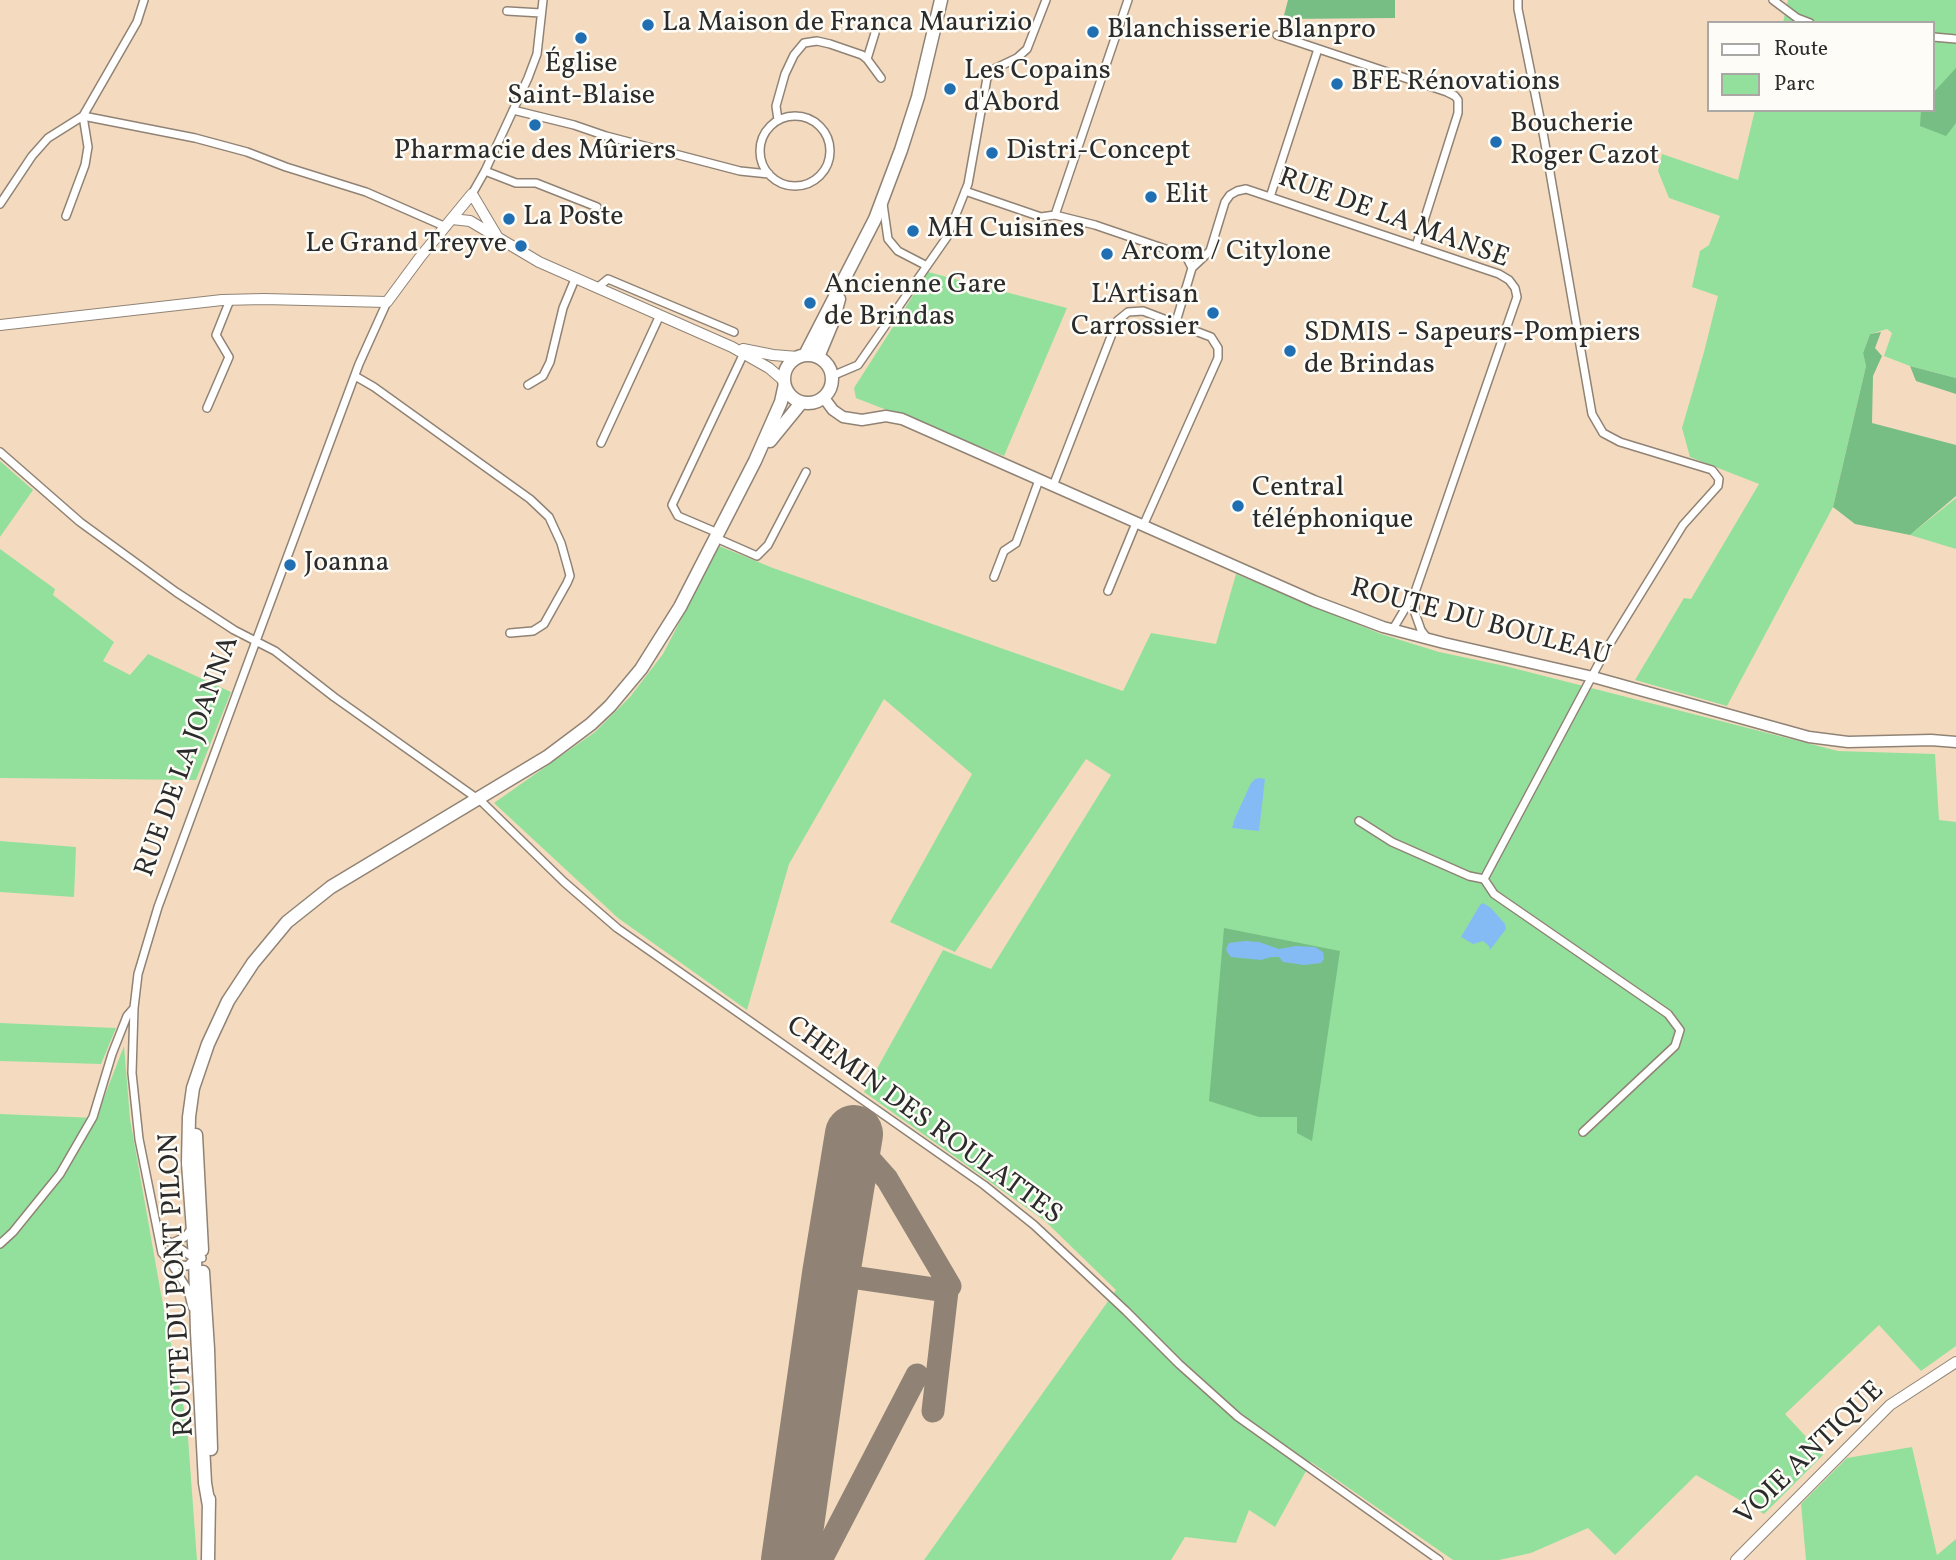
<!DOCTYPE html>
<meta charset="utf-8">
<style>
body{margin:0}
#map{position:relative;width:1956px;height:1560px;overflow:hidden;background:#f4dbbf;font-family:Vollkorn,serif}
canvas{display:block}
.legend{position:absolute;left:1707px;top:21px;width:228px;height:91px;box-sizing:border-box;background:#fdfcf7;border:2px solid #a9a8a5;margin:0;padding:9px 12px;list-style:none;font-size:21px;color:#2b2b2b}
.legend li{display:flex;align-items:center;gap:14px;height:35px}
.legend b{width:35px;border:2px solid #a9a8a5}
</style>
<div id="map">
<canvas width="1956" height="1560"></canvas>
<ul class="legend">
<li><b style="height:9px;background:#fff"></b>Route</li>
<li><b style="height:19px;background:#93e09d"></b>Parc</li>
</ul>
</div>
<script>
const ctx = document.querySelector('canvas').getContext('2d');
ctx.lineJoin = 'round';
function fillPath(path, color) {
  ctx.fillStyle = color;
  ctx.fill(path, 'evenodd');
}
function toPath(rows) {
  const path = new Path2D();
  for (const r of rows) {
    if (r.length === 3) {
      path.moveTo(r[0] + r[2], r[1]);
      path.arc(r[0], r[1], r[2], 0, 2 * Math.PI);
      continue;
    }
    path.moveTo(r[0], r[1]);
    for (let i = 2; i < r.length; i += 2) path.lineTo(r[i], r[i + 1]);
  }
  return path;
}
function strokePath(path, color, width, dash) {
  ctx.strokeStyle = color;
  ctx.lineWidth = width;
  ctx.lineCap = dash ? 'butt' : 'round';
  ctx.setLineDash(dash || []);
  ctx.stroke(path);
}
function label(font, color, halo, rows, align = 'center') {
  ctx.font = font + ' Vollkorn,serif';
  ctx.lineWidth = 5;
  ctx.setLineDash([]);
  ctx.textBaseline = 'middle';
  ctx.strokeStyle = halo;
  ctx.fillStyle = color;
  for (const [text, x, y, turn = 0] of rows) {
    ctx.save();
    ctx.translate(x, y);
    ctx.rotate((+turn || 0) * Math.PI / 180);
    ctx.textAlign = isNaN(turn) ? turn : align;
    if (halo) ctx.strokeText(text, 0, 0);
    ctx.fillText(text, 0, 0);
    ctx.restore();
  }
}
fillPath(toPath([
 [1788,0,1956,0,1956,378,1910,366,1884,356,1892,333,1887,329,1870,334,1863,353,1866,366,1833,507,1727,706,1635,680,1684,598,1691,599,1759,484,1690,457,1682,428,1704,352,1718,296,1692,287,1700,251,1709,245,1720,216,1669,198,1658,171,1662,154,1738,180,1755,110,1933,110,1933,23,1783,23],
 [928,272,1067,308,1004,456,856,398,854,388],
 [0,461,33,490,0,537],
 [1956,498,1956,549,1910,535],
 [719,546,773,568,1123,691,1151,633,1216,644,1236,574,1381,634,1439,652,1505,666,1838,751,1935,754,1939,820,1956,822,1956,1346,1921,1371,1879,1325,1785,1414,1823,1455,1764,1514,1696,1475,1615,1555,1588,1528,1531,1553,1499,1560,1453,1560,1311,1462,1275,1527,1249,1510,1236,1543,1185,1537,1171,1560,924,1560,1116,1290,1045,1221,864,1092,943,950,991,969,1111,775,1086,759,955,952,890,922,972,774,884,699,789,864,747,1010,618,918,494,803,595,732,630,697,663,654],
 [0,549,55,589,53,595,114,642,103,661,130,675,148,654,231,692,196,780,0,778],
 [0,841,76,847,74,897,0,892],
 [0,1023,116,1028,101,1064,0,1061],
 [124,1046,130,1119,161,1294,187,1424,197,1560,0,1560,0,1114,96,1118],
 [1912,1447,1937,1555,1956,1539,1956,1560,1806,1560,1801,1504,1847,1458]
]), '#93e09d');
fillPath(toPath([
 [1288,0,1395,0,1395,18,1283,19],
 [1956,68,1956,123,1946,136,1920,126,1921,110,1933,110,1933,93],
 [1881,332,1875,348,1882,356,1873,376,1872,423,1956,445,1956,496,1910,535,1855,524,1833,507,1866,366,1863,353,1870,334],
 [1910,366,1956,378,1956,394,1916,381],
 [1224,928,1340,951,1312,1141,1297,1133,1297,1117,1259,1117,1209,1101]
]), '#76be84');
fillPath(toPath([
 [1259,778,1265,779,1259,831,1232,828,1235,818,1251,783,1255,779],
 [1483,903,1491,908,1505,924,1506,929,1490,950,1489,946,1483,941,1473,944,1461,937,1480,905],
 [1245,941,1259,942,1279,949,1296,946,1315,947,1323,952,1324,959,1321,963,1304,965,1283,962,1279,957,1271,957,1261,960,1231,957,1227,952,1226,949,1229,943]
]), '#85bbf4');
strokePath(toPath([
 [852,1147,871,1161,887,1179,950,1286],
 [831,1274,947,1291,933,1411],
 [821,1560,917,1375]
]), '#908375', 23);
strokePath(toPath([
 [790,1560,831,1274,854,1134]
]), '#908375', 58);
const minor = toPath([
 [1518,0,1518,9,1544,138,1592,414,1603,433,1620,442,1712,470,1719,479,1718,486,1683,525,1606,650,1484,879,1494,894,1668,1014,1680,1030,1675,1046,1583,1132],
 [1773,0,1797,18,1810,23],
 [507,11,541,13],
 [1277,35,1447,92,1455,96,1458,100,1458,113,1416,246],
 [1933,37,1956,39],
 [867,59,875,33],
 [513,110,574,125,606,136,740,171,769,174],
 [795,151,35],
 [778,120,776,106,785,74,794,55,804,43,817,41,830,44,862,55,867,59,881,78],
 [485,171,516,183,536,183,597,207],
 [965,191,1041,217,1055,215,1128,0],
 [472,194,485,171,528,78,537,54,543,0],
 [1270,197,1318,49],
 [0,204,32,156,48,138,83,116,195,138,247,152,286,167,366,192,446,227],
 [883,204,888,239,898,251,927,266],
 [1055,215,1095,225,1186,256,1192,268,1176,322],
 [66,216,85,165,88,147,83,116,137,22,144,0],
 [1192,268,1210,251,1225,202,1230,195,1237,191,1246,189,1499,274,1509,280,1515,288,1517,297,1415,592,1393,629],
 [597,288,608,279,734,332],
 [355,376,374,387,530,499,549,517,561,543,568,568,570,576,567,583,544,624,533,631,510,633],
 [832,376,858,365,947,237,968,184,987,78,994,69,1017,58,1027,49,1046,0],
 [528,385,543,376,550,362,563,308,575,279],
 [207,408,229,357,216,335,230,300],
 [601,443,660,315],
 [0,452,80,522,176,592,234,630,275,651,334,697,482,802,564,882,617,928,984,1185,1034,1225,1126,1311,1179,1364,1238,1417,1439,1560],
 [1053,486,1117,321,1128,312,1143,311,1211,337,1218,348,1218,358,1143,526],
 [718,533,678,516,672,505,744,353],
 [716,538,757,556,768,545,806,472],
 [994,577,1004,551,1016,543,1039,480],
 [1108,591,1136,523],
 [1415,593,1415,613,1421,630,1427,638],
 [1359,821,1392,842,1469,876,1484,879],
 [160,1238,172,1243,194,1258],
 [172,1243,185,1237,191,1229],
 [0,1244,13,1232,60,1174,93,1117,112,1054,127,1016,133,1009],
 [171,1263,187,1266,195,1258,202,1258],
 [192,1307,188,1290,171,1263,162,1253,139,1139,132,1073,134,1008,138,974,158,907,256,641,359,364,387,302]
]);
const tertiary = toPath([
 [452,219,470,221,539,262,732,347,769,368,783,380],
 [0,325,222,300,264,299,387,302,421,256,472,194,497,236],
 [743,349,773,355,798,357],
 [1736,1560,1890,1405,1956,1362]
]);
const secondary = toPath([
 [824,398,833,410,843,417,862,420,886,416,902,419,1314,601,1383,627,1444,643,1593,677,1809,737,1848,742,1931,740,1956,742]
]);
const primary = toPath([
 [808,379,24],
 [805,355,875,219,901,150,918,97,941,0],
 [818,357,833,321,839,299],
 [770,441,801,403],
 [196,1135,202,1250],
 [203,1272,208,1349,211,1449],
 [209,1506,205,1483,197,1332,195,1258,188,1163,189,1117,193,1088,208,1044,228,1001,253,963,287,922,331,887,547,757,591,724,610,706,641,669,680,607,755,461,781,402,784,388],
 [208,1560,209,1499]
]);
strokePath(minor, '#908375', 10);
strokePath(tertiary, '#908375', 12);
strokePath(secondary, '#908375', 13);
strokePath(primary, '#908375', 15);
strokePath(minor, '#fff', 7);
strokePath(tertiary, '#fff', 10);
strokePath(secondary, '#fff', 10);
strokePath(primary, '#fff', 12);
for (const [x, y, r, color] of [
 [648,25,7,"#1f6fb2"],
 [1093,32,7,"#1f6fb2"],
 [581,38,7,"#1f6fb2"],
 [1337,84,7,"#1f6fb2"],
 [950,89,7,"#1f6fb2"],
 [535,125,7,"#1f6fb2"],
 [1496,142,7,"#1f6fb2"],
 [992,153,7,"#1f6fb2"],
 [1151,197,7,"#1f6fb2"],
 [509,219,7,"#1f6fb2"],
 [913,231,7,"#1f6fb2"],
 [521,246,7,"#1f6fb2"],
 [1107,254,7,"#1f6fb2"],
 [810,303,7,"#1f6fb2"],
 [1213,313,7,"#1f6fb2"],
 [1290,351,7,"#1f6fb2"],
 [1238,506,7,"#1f6fb2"],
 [290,565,7,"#1f6fb2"]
]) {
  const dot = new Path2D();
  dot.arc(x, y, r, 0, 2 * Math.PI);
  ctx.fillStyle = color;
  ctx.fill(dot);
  strokePath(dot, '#fdfcf7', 2.5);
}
label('28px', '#2b2b2b', '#fdfcf7', [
 ["La Maison de Franca Maurizio",662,25],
 ["Blanchisserie Blanpro",1107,32],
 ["Église",581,66,"center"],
 ["Saint-Blaise",581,98,"center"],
 ["Les Copains",964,73],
 ["d'Abord",964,105],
 ["BFE Rénovations",1351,84],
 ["Boucherie",1510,126],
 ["Roger Cazot",1510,158],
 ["Pharmacie des Mûriers",535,153,"center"],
 ["Distri-Concept",1006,153],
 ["Elit",1165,197],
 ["La Poste",523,219],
 ["MH Cuisines",927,231],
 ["Le Grand Treyve",507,246,"right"],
 ["Arcom / Citylone",1121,254],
 ["Ancienne Gare",824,287],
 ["de Brindas",824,319],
 ["L'Artisan",1199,297,"right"],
 ["Carrossier",1199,329,"right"],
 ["SDMIS - Sapeurs-Pompiers",1304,335],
 ["de Brindas",1304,367],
 ["Central",1252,490],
 ["téléphonique",1252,522],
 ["Joanna",304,565]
], 'left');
label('28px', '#2b2b2b', '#fdfcf7', [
 ["RUE DE LA MANSE",1393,220,20],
 ["ROUTE DU BOULEAU",1480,624,15],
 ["RUE DE LA JOANNA",189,757,-70],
 ["CHEMIN DES ROULATTES",923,1122,36],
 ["ROUTE DU PONT PILON",179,1285,-93],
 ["VOIE ANTIQUE",1811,1455,-44]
]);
</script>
